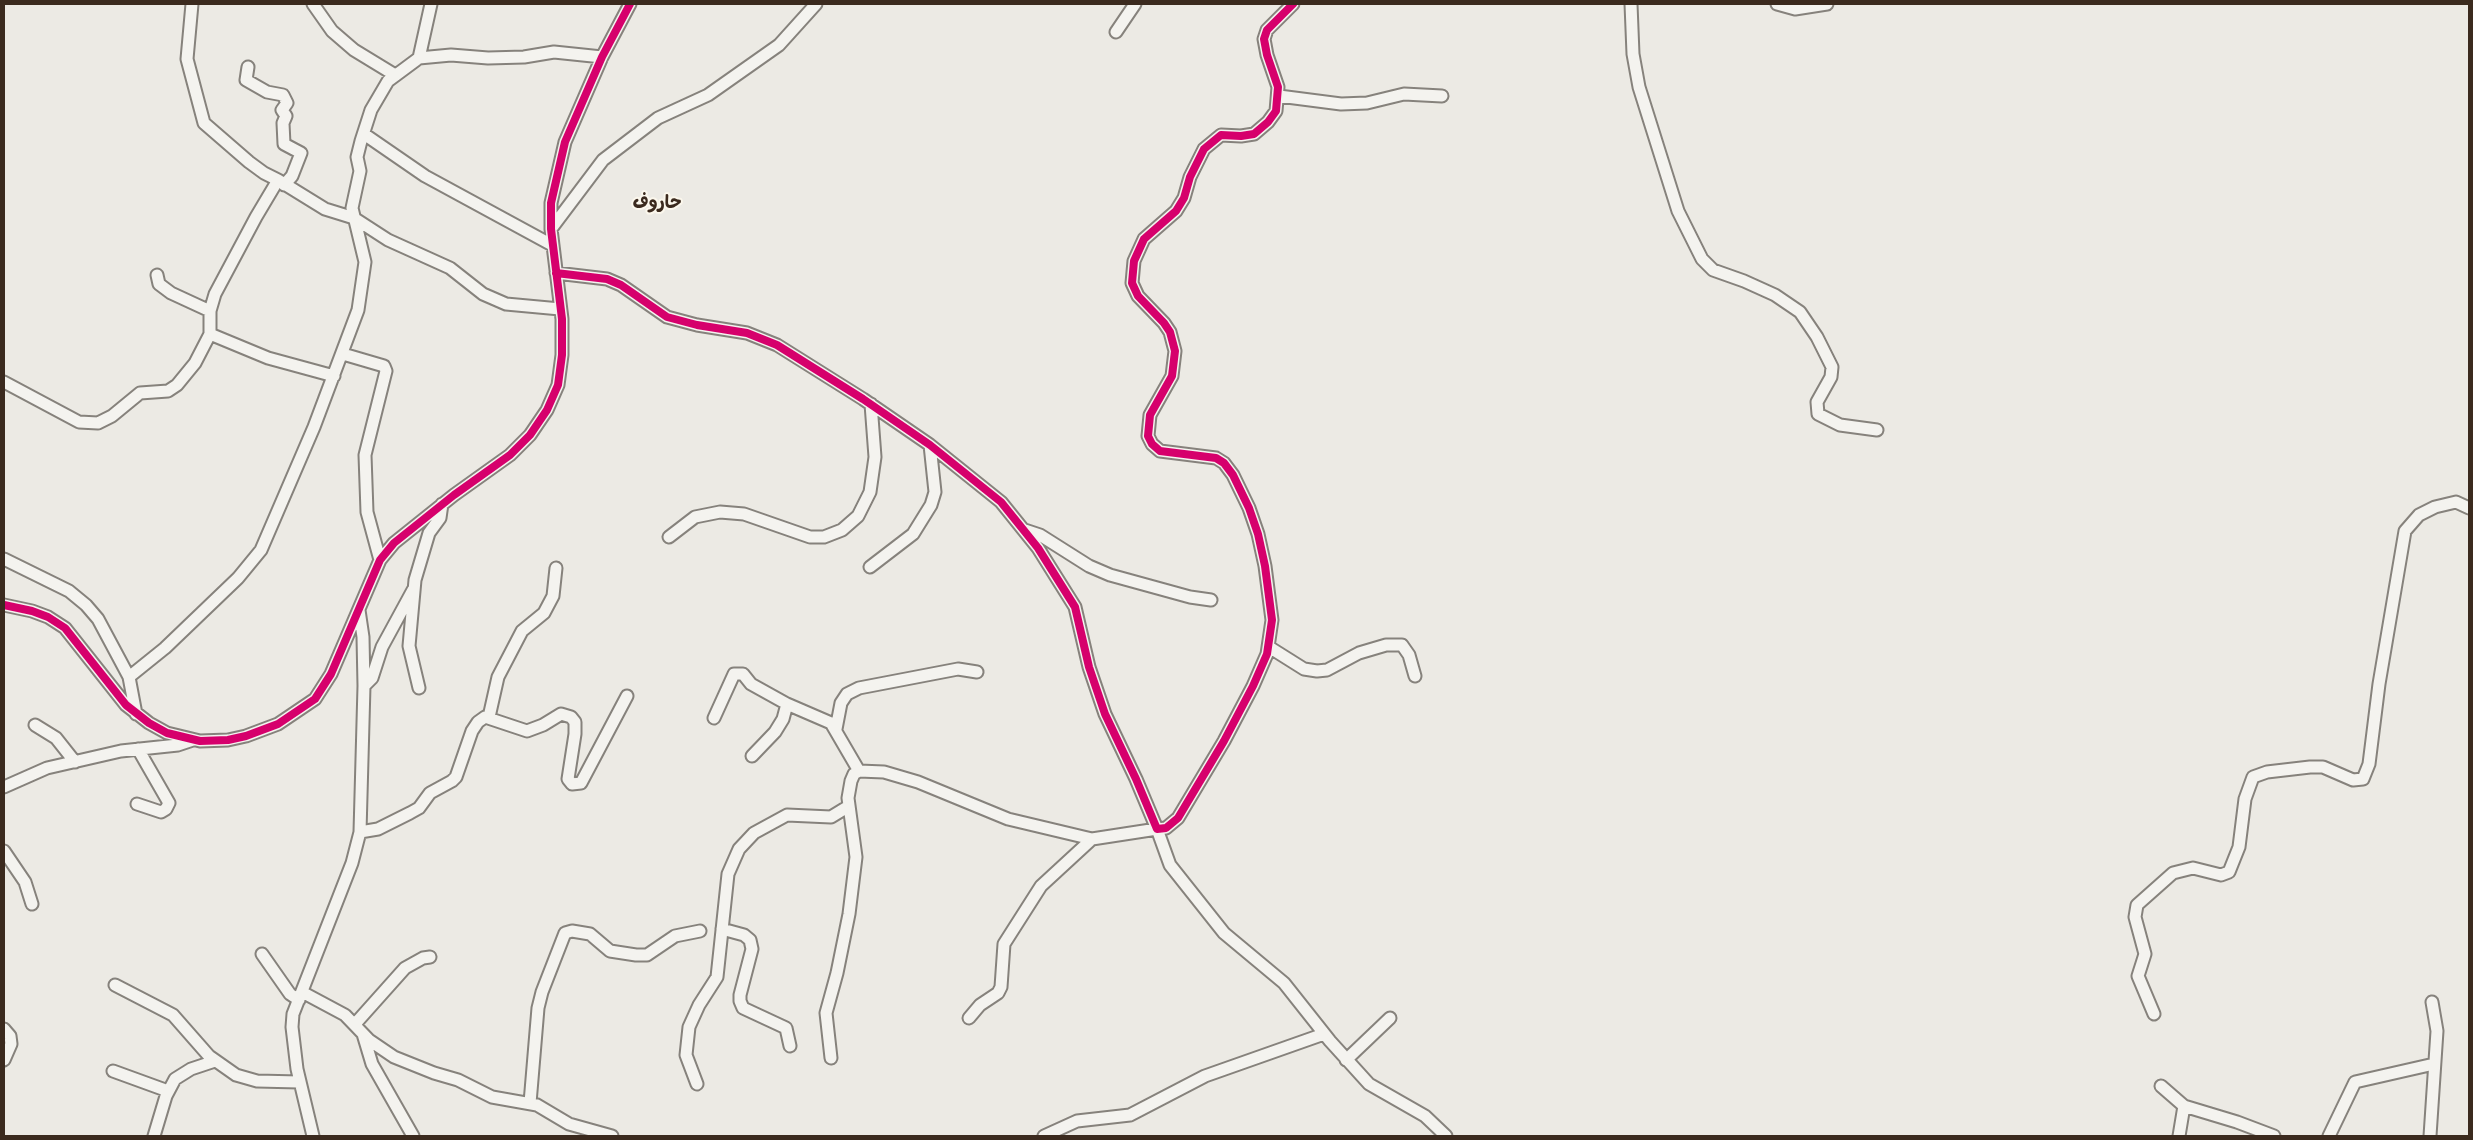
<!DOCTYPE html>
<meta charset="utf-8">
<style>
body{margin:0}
#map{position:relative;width:2473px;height:1140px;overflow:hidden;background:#eceae4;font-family:"Patrick Hand",sans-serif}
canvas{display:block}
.frame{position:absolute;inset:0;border:5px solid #3b2a1e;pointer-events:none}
</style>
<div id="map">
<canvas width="2473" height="1140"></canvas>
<div class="frame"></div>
</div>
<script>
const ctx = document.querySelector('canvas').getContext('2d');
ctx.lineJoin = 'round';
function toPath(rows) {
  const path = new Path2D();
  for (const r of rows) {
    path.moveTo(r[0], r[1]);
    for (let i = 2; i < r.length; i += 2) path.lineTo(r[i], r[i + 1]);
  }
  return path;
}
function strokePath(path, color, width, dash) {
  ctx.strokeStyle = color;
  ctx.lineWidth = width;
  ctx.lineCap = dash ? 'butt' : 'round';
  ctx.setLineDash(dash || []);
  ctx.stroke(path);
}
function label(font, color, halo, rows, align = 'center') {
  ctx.font = font + ' "Patrick Hand","Playpen Sans Arabic",sans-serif';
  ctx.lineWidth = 4;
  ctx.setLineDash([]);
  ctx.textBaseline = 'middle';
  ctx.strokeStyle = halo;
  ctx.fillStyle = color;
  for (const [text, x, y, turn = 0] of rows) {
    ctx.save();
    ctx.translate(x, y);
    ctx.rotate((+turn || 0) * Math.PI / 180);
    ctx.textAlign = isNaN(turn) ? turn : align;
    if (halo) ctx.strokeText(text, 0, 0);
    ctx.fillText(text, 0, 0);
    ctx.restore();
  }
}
const minor = toPath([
 [192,4,187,59,204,123,249,162,264,173,278,180,256,217,215,294,210,311,210,334],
 [313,4,332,31,354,50,395,75],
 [431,4,419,58,451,55,488,58,524,57,554,52,602,57],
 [1631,4,1633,54,1639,87,1678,211,1702,259,1713,270,1744,281,1775,295,1800,312,1817,337,1832,367,1831,377,1817,402,1818,414,1840,425,1877,430],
 [1777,4,1795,9,1827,4],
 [1116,32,1135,4],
 [248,67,246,80,267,92,283,95,287,103,282,110,286,116,283,123,284,144,301,153,292,176,284,185],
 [1279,96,1341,104,1367,103,1404,94,1442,96],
 [364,134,425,176,552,245],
 [278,180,325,209,354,218,388,240,450,268,483,294,506,304,560,309],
 [551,229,603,160,658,118,708,95,779,45,816,4],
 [556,273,607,279,621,285,667,317,697,325,747,333,777,345,863,399,930,445,1001,502,1038,548,1075,607,1089,667,1105,714,1136,779,1157,829,1166,828,1178,818,1224,741,1253,686,1267,654,1272,620,1265,566,1258,534,1249,508,1233,475,1224,463,1216,458,1160,451,1152,444,1148,436,1150,415,1172,376,1175,351,1170,332,1164,323,1138,296,1132,283,1134,261,1144,239,1176,211,1184,198,1190,177,1204,149,1221,135,1241,136,1254,134,1268,122,1276,111,1278,87,1267,55,1264,39,1267,30,1293,4],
 [157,275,159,284,171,293,210,311],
 [343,354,384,366,386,371,365,455,367,512,380,560],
 [4,382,79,422,98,423,112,416,140,393,168,391,177,385,195,363,210,334,268,358,334,376],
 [1025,530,1040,535,1089,566,1110,575,1190,597,1211,600],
 [669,537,695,517,720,512,744,514,810,537,824,537,842,530,858,516,870,492,875,457,871,404],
 [4,559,69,591,86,605,98,619,129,677,136,714],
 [870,567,913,534,931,505,935,492,930,445],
 [4,605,32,611,48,617,65,628,126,705,149,723,167,733,200,741,228,740,246,736,278,724,315,699,331,674,380,560,394,543,454,495,510,455,530,435,547,410,558,385,562,355,562,319,551,229,551,203,565,142,602,57,630,4],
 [1269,647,1304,669,1317,671,1327,670,1359,653,1386,645,1402,645,1409,655,1415,676],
 [129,677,165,648,238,578,261,550,314,427,358,310,365,262,352,208,360,171,357,157,361,141,371,110,388,81,419,58],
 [364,686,372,678,382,647,413,590],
 [419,688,409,646,415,580,429,533,440,518,442,504],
 [489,717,498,677,522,631,544,613,553,596,556,568],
 [714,718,734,674,743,674,751,684,787,704,831,723,859,771],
 [35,725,56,738,75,762],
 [836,729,841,703,847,694,859,688,958,669,977,672],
 [752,756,775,732,783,719,787,704],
 [4,787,47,768,121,751,178,745,193,740],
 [137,804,161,812,166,809,169,803,138,749],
 [360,832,378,829,410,813,419,808,430,793,452,781,456,777,472,731,478,722,485,717,527,731,543,725,561,714,571,717,575,722,575,734,568,779,572,784,581,783,627,696],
 [4,851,25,882,32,904],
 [722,929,744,935,750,940,752,949,740,995,740,1001,743,1008,786,1028,790,1046],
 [262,954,290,994,299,1000],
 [115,985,173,1015,209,1056,236,1075,257,1081,299,1082],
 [302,992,345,1015,369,1040,394,1057,434,1073,458,1080,492,1097,537,1105,569,1124,612,1136],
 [2154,1014,2138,976,2145,954,2135,917,2137,905,2173,873,2193,868,2221,875,2229,872,2239,847,2245,799,2253,777,2267,772,2310,767,2323,767,2353,780,2363,779,2369,764,2379,684,2405,531,2419,515,2435,507,2456,502,2469,508],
 [969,1018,980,1005,998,993,1001,987,1004,944,1041,886,1092,839],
 [355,1024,405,968,423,958,430,957],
 [4,1029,10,1036,11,1044,4,1060],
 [363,1034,372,1064,413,1136],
 [831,1058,826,1013,837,973,849,914,856,857,848,798,851,781,854,774,859,771,884,772,918,782,1008,819,1092,839,1157,829,1170,865,1224,933,1284,983,1330,1041,1369,1084,1425,1116,1446,1136],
 [1346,1060,1390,1018],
 [113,1071,168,1091],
 [697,1084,686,1055,689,1027,699,1005,717,977,728,874,739,849,754,833,787,815,831,817,849,806],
 [2161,1086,2184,1106,2237,1122,2274,1136],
 [530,1103,538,1008,542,992,565,933,572,931,590,934,610,951,636,955,647,955,675,936,700,931],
 [154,1136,166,1096,175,1079,191,1069,215,1061],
 [313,1136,297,1069,292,1027,293,1014,352,863,360,832,364,686,363,637,359,610],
 [1044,1136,1077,1121,1130,1115,1205,1076,1324,1034],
 [2179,1136,2184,1106],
 [2329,1136,2355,1082,2434,1064],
 [2430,1136,2437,1031,2432,1002]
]);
strokePath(minor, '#86827c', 15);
strokePath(minor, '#f4f3ef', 11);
strokePath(toPath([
 [556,273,607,279,621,285,667,317,697,325,747,333,777,345,863,399,930,445,1001,502,1038,548,1075,607,1089,667,1105,714,1136,779,1157,829,1166,828,1178,818,1224,741,1253,686,1267,654,1272,620,1265,566,1258,534,1249,508,1233,475,1224,463,1216,458,1160,451,1152,444,1148,436,1150,415,1172,376,1175,351,1170,332,1164,323,1138,296,1132,283,1134,261,1144,239,1176,211,1184,198,1190,177,1204,149,1221,135,1241,136,1254,134,1268,122,1276,111,1278,87,1267,55,1264,39,1267,30,1293,4],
 [4,605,32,611,48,617,65,628,126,705,149,723,167,733,200,741,228,740,246,736,278,724,315,699,331,674,380,560,394,543,454,495,510,455,530,435,547,410,558,385,562,355,562,319,551,229,551,203,565,142,602,57,630,4]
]), '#d6006c', 8);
label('bold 18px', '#3b2a1e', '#fbf7ec', [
 ["حاروف",657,203]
]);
</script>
